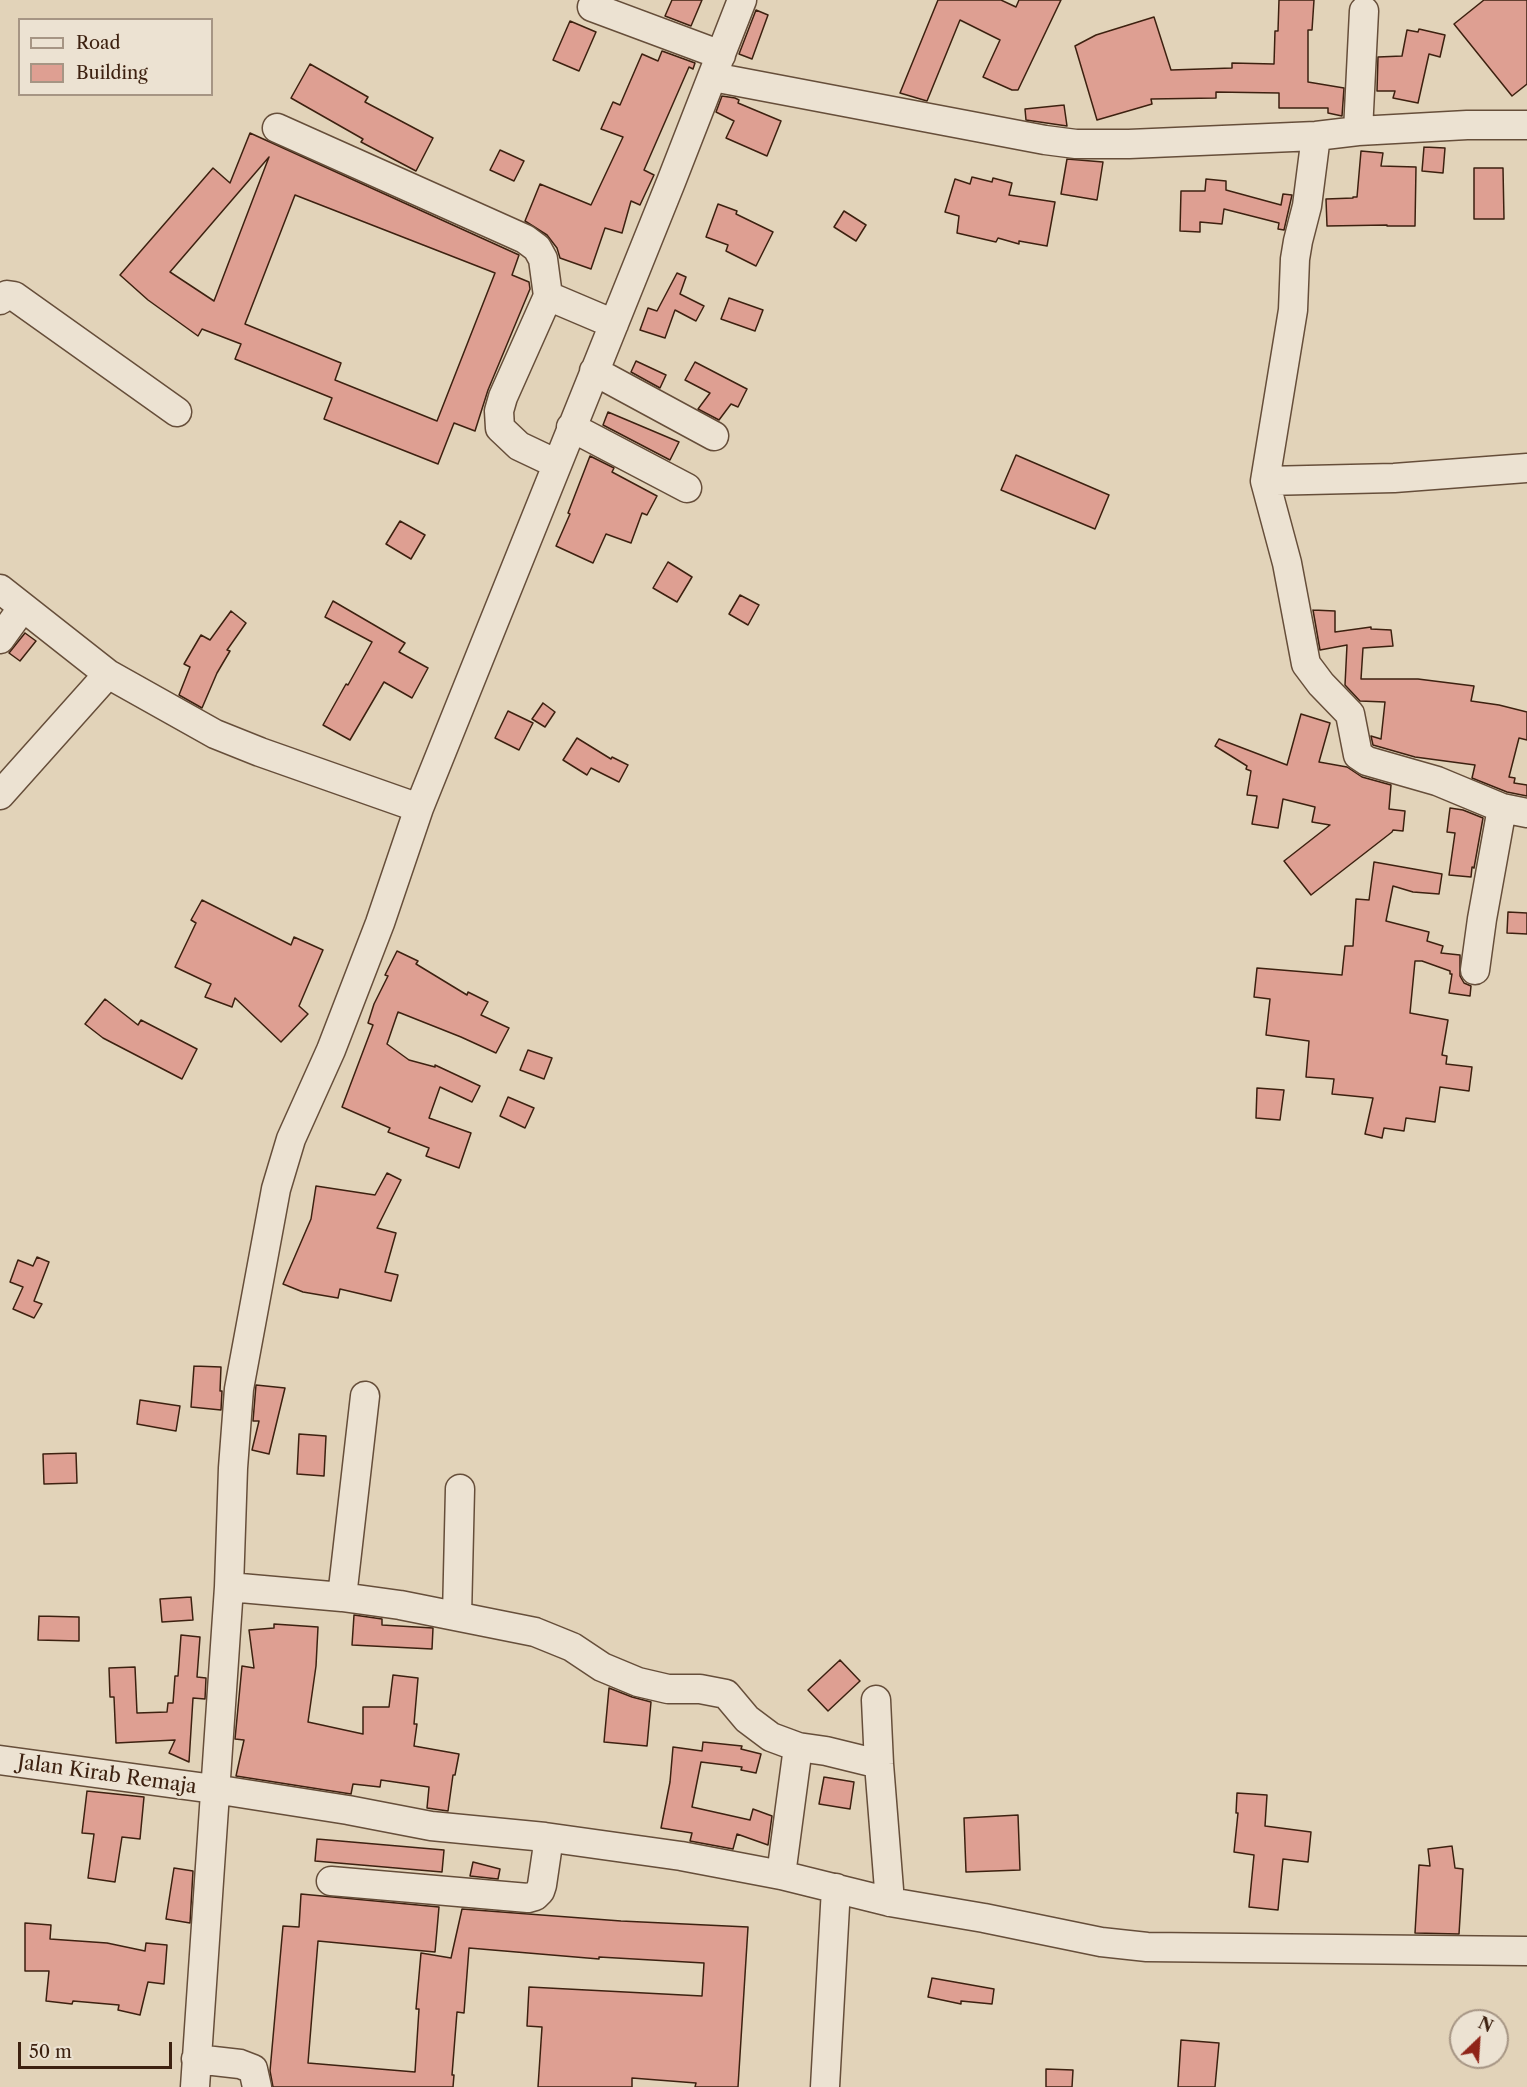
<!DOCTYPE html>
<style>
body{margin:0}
#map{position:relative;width:1527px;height:2087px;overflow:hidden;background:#e2d3b9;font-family:"Libre Caslon Text",serif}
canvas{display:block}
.legend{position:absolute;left:18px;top:18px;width:195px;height:78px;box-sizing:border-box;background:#ece2d2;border:2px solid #a69584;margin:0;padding:8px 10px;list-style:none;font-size:18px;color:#3d2110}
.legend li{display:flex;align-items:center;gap:12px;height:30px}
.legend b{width:30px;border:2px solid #a69584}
.north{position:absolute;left:1449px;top:2009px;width:60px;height:60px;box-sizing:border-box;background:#ece2d2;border:2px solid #a69584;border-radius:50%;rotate:25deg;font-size:16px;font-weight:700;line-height:24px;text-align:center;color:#3d2110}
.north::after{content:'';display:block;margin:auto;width:21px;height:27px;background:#8f2418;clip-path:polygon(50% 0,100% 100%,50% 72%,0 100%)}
.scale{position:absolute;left:18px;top:2042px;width:154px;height:27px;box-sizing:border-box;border:3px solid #3d2110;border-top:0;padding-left:8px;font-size:18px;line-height:21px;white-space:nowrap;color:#3d2110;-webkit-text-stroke:4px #ece2d2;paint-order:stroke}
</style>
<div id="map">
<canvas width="1527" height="2087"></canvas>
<ul class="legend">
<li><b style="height:8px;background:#ece2d2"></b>Road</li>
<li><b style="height:16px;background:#de9f92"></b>Building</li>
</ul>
<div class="north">N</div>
<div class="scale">50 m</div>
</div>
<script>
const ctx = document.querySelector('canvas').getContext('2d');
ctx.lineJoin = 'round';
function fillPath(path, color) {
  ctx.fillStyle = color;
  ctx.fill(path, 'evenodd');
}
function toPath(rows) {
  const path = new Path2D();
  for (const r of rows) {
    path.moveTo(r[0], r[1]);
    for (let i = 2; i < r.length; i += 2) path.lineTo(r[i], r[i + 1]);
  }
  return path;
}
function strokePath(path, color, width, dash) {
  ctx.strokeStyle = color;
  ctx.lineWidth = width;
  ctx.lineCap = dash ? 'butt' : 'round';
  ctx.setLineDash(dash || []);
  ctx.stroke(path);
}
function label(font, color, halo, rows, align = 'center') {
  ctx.font = font + ' "Libre Caslon Text",serif';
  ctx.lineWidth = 5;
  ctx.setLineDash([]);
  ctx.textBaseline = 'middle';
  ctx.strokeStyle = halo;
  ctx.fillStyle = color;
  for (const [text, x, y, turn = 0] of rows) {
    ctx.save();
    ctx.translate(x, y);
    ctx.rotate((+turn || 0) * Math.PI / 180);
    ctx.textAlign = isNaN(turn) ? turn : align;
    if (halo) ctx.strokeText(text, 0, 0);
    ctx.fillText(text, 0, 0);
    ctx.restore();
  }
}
const building = toPath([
 [672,0,702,0,691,26,665,16,672,0],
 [938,0,1001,0,1016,7,1019,0,1061,0,1018,90,1012,90,983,77,1000,40,960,20,927,101,900,93,938,0],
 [1279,0,1314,0,1312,30,1308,30,1308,82,1344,88,1342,116,1328,113,1328,108,1279,108,1279,93,1216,92,1216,98,1151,99,1152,104,1097,120,1075,46,1096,35,1154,17,1171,70,1232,68,1232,63,1274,64,1275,31,1278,31,1279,0],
 [1484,0,1527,0,1527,84,1512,96,1454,24,1484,0],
 [756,10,768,15,752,59,739,54,756,10],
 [570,21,596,32,579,71,553,60,570,21],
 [1419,29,1445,35,1440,57,1429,54,1418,103,1393,98,1395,91,1377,91,1378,57,1402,56,1407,30,1418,32,1419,29],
 [662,51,695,63,693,69,689,67,644,170,654,175,640,205,631,201,622,233,605,228,591,269,560,258,557,248,547,235,525,221,540,184,591,205,623,137,601,129,613,102,620,105,642,54,658,61,662,51],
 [310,64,368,97,365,102,433,138,416,171,361,142,363,139,291,98,310,64],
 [722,96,735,98,739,100,738,103,781,121,767,156,726,138,734,121,716,112,722,96],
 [1064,105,1067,126,1026,120,1025,109,1064,105],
 [250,133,519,255,512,275,529,282,530,289,488,390,475,431,454,423,438,464,324,419,332,398,235,359,241,344,202,329,198,336,148,300,120,275,213,168,230,183,250,133],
 [269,157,214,301,170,272,269,157],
 [295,195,495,273,437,421,335,380,341,363,245,324,295,195],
 [1424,147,1445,148,1443,173,1422,171,1424,147],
 [500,150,524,161,514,181,490,170,500,150],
 [1361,151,1383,153,1381,166,1416,167,1415,226,1387,226,1387,225,1327,226,1326,199,1353,198,1353,197,1357,197,1361,151],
 [1067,159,1103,162,1097,200,1061,194,1067,159],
 [1474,168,1503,168,1504,219,1474,219,1474,168],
 [972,177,992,182,993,178,1012,183,1009,195,1055,202,1047,246,1019,241,1019,244,998,238,996,242,957,233,959,216,945,212,955,179,970,184,972,177],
 [1206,179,1226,181,1226,190,1281,205,1283,194,1292,195,1284,230,1278,229,1279,223,1224,209,1222,224,1200,222,1200,232,1180,231,1181,191,1205,191,1206,179],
 [718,204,737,211,736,214,773,232,756,266,726,251,728,245,706,237,718,204],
 [844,211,866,225,856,241,834,227,844,211],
 [677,273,686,277,680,294,704,306,696,321,675,310,665,338,640,330,648,308,657,311,677,273],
 [729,298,763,310,755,331,721,319,729,298],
 [636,361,666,375,660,388,631,372,636,361],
 [695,362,747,389,738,407,731,404,719,420,698,409,710,393,685,380,695,362],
 [608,412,679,442,670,460,603,425,608,412],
 [1016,455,1109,495,1095,529,1001,490,1016,455],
 [590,456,614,468,612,472,657,496,647,515,642,513,631,543,606,534,593,563,556,546,570,514,568,513,590,456],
 [400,521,425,535,411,559,386,544,400,521],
 [668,562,692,577,677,602,653,588,668,562],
 [740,595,759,605,748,625,729,614,740,595],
 [333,601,405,643,399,652,428,668,412,698,384,682,350,740,323,725,346,684,348,685,372,642,325,617,333,601],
 [1313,610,1335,611,1335,632,1371,627,1371,629,1391,630,1393,646,1363,648,1361,679,1418,679,1474,686,1471,701,1499,705,1527,712,1527,740,1519,738,1509,777,1515,778,1514,783,1527,785,1527,796,1507,792,1472,778,1475,765,1415,757,1373,745,1371,736,1381,739,1385,702,1360,701,1345,685,1347,645,1320,650,1313,610],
 [231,611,246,623,227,650,230,651,217,673,202,708,179,695,190,667,184,664,201,635,210,640,231,611],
 [25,633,36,641,20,661,9,653,25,633],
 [543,703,555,712,545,727,532,719,543,703],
 [508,711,533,723,519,750,495,738,508,711],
 [1301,714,1330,723,1319,762,1347,767,1362,777,1391,785,1389,809,1405,811,1403,831,1393,830,1392,832,1311,895,1284,861,1330,825,1312,822,1315,807,1283,799,1278,828,1252,824,1257,796,1247,795,1251,771,1246,769,1247,766,1215,746,1219,739,1287,765,1301,714],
 [577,738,611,759,612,757,628,765,619,782,591,768,587,775,563,760,577,738],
 [1450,808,1463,810,1483,818,1474,868,1472,867,1471,877,1449,875,1455,833,1447,832,1450,808],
 [1374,862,1442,874,1439,894,1413,892,1393,886,1386,921,1429,932,1427,941,1443,946,1441,953,1460,955,1460,976,1464,983,1471,986,1470,996,1449,993,1452,974,1450,974,1450,971,1422,961,1415,961,1410,1013,1448,1020,1442,1055,1447,1056,1446,1064,1472,1067,1469,1091,1440,1087,1435,1122,1406,1118,1404,1131,1384,1128,1382,1138,1365,1134,1373,1098,1332,1094,1334,1079,1306,1077,1309,1041,1266,1035,1270,999,1254,997,1257,968,1342,975,1345,946,1353,946,1356,899,1369,900,1374,862],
 [202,900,291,945,294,937,323,950,299,1006,308,1014,281,1042,235,998,232,1007,205,997,211,984,175,967,196,923,191,920,202,900],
 [1508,912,1527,913,1527,934,1507,933,1508,912],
 [397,951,418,961,416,964,467,995,468,992,488,1002,481,1015,509,1028,496,1053,461,1037,398,1012,387,1044,409,1060,435,1067,435,1065,480,1086,472,1102,440,1087,429,1118,471,1133,459,1168,426,1156,429,1148,388,1132,390,1128,342,1107,373,1025,368,1023,374,1004,388,976,385,975,397,951],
 [105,999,138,1025,141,1020,197,1049,182,1079,103,1038,85,1024,105,999],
 [528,1050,552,1058,544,1079,520,1070,528,1050],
 [1257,1088,1284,1090,1280,1120,1256,1118,1257,1088],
 [508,1097,534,1108,525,1128,500,1116,508,1097],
 [387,1173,401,1180,377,1228,396,1233,385,1272,398,1275,391,1301,340,1289,338,1298,303,1292,283,1284,311,1219,316,1186,375,1195,387,1173],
 [37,1257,49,1262,34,1301,42,1304,34,1318,13,1309,23,1287,10,1282,18,1260,33,1266,37,1257],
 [194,1366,221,1367,220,1391,222,1391,221,1410,191,1407,194,1366],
 [256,1385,285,1388,269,1454,252,1450,259,1421,253,1421,256,1385],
 [140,1400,180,1406,176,1431,137,1424,140,1400],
 [299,1434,326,1436,324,1476,297,1474,299,1434],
 [76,1453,77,1483,44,1484,43,1454,76,1453],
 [191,1597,193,1620,162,1622,160,1599,191,1597],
 [354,1615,382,1619,382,1625,433,1628,432,1649,352,1645,354,1615],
 [39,1616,79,1617,79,1641,38,1640,39,1616],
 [274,1624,318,1627,316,1666,308,1722,363,1734,363,1707,389,1707,393,1675,418,1678,414,1724,417,1724,414,1746,459,1754,455,1775,453,1775,448,1811,427,1808,429,1787,381,1780,380,1787,353,1784,351,1794,236,1776,244,1740,235,1739,242,1666,254,1668,249,1630,274,1628,274,1624],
 [181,1635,200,1637,197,1677,206,1678,205,1699,193,1698,189,1762,169,1753,175,1740,116,1743,114,1697,110,1697,109,1668,135,1667,137,1713,167,1712,168,1703,173,1703,175,1676,178,1676,181,1635],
 [840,1660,860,1681,828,1711,808,1690,840,1660],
 [609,1688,632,1697,651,1702,647,1746,604,1742,609,1688],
 [703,1742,742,1746,741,1749,761,1754,756,1773,741,1770,742,1767,701,1762,692,1807,750,1820,753,1809,772,1816,768,1845,737,1834,733,1849,690,1841,692,1833,661,1828,670,1782,673,1747,702,1751,703,1742],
 [824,1777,854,1782,850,1809,819,1804,824,1777],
 [87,1791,144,1797,140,1839,122,1837,115,1882,88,1878,94,1834,82,1833,87,1791],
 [1237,1793,1267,1795,1265,1826,1311,1832,1308,1862,1283,1859,1278,1910,1249,1907,1254,1855,1234,1852,1238,1813,1236,1813,1237,1793],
 [1018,1815,1020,1870,966,1872,964,1818,1018,1815],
 [317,1839,444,1850,442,1872,315,1861,317,1839],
 [1452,1846,1455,1868,1463,1869,1459,1934,1415,1933,1419,1865,1430,1866,1428,1849,1452,1846],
 [473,1862,500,1869,498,1879,470,1876,473,1862],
 [174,1868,193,1871,190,1923,166,1919,174,1868],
 [301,1894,439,1907,435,1952,318,1941,308,2063,415,2072,419,2009,416,2009,421,1953,451,1958,462,1909,621,1921,748,1927,738,2087,695,2087,696,2083,632,2078,632,2087,538,2087,542,2027,527,2026,529,1987,702,1996,704,1963,599,1957,599,1959,469,1948,464,2013,457,2012,452,2075,454,2075,453,2087,273,2087,270,2071,283,1926,299,1927,301,1894],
 [25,1923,51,1925,50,1939,107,1943,145,1951,146,1943,167,1945,164,1984,148,1982,140,2015,118,2010,119,2005,73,2001,72,2004,46,2001,49,1971,25,1971,25,1923],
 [932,1978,994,1989,992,2004,961,2001,961,2004,928,1997,932,1978],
 [1181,2040,1219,2043,1215,2087,1178,2087,1181,2040],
 [1046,2069,1073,2070,1072,2087,1046,2087,1046,2069]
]);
fillPath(building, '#de9f92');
strokePath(building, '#3d2110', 1.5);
const minor = toPath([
 [592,7,721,55],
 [713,77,1045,140,1076,144,1129,144,1316,136,1358,131,1467,125,1527,125],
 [277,128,525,239,537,248,543,259,548,296,614,324],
 [1358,131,1364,11],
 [1316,136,1307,206,1298,241,1295,259,1293,310,1265,481,1287,563,1306,664,1321,684,1350,714,1358,755,1367,761,1437,781,1502,808,1527,813],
 [548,296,503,397,499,411,500,428,519,446,557,464],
 [0,300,7,295,14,296,177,412],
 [594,371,714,436],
 [571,427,687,488],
 [1265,481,1394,478,1527,468],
 [0,589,108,674,215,734,260,752,419,808],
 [0,639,23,607],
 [0,795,108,674],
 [1475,970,1482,919,1502,808],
 [229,1587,342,1597,400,1605,535,1632,572,1647,602,1667,638,1682,668,1689,700,1689,726,1694,747,1719,771,1737,798,1747,826,1751,879,1764],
 [342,1597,365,1396],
 [457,1616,460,1489],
 [876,1700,879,1764,890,1902],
 [0,1760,214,1789,348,1810,431,1826,545,1837,681,1856,781,1875,890,1902,984,1918,1101,1942,1147,1947,1527,1951],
 [781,1875,798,1747],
 [331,1881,528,1898,535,1896,540,1891,542,1885,547,1851,545,1837],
 [196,2059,240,2064,253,2069,257,2087],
 [195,2087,229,1587,233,1468,239,1389,276,1189,291,1139,331,1050,380,923,419,808,671,182,742,0],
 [825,2087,836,1888]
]);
strokePath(minor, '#664e3a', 31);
strokePath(minor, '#ece2d2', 28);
label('20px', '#3d2110', '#ece2d2', [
 ["Jalan Kirab Remaja",107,1775,8]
]);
</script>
